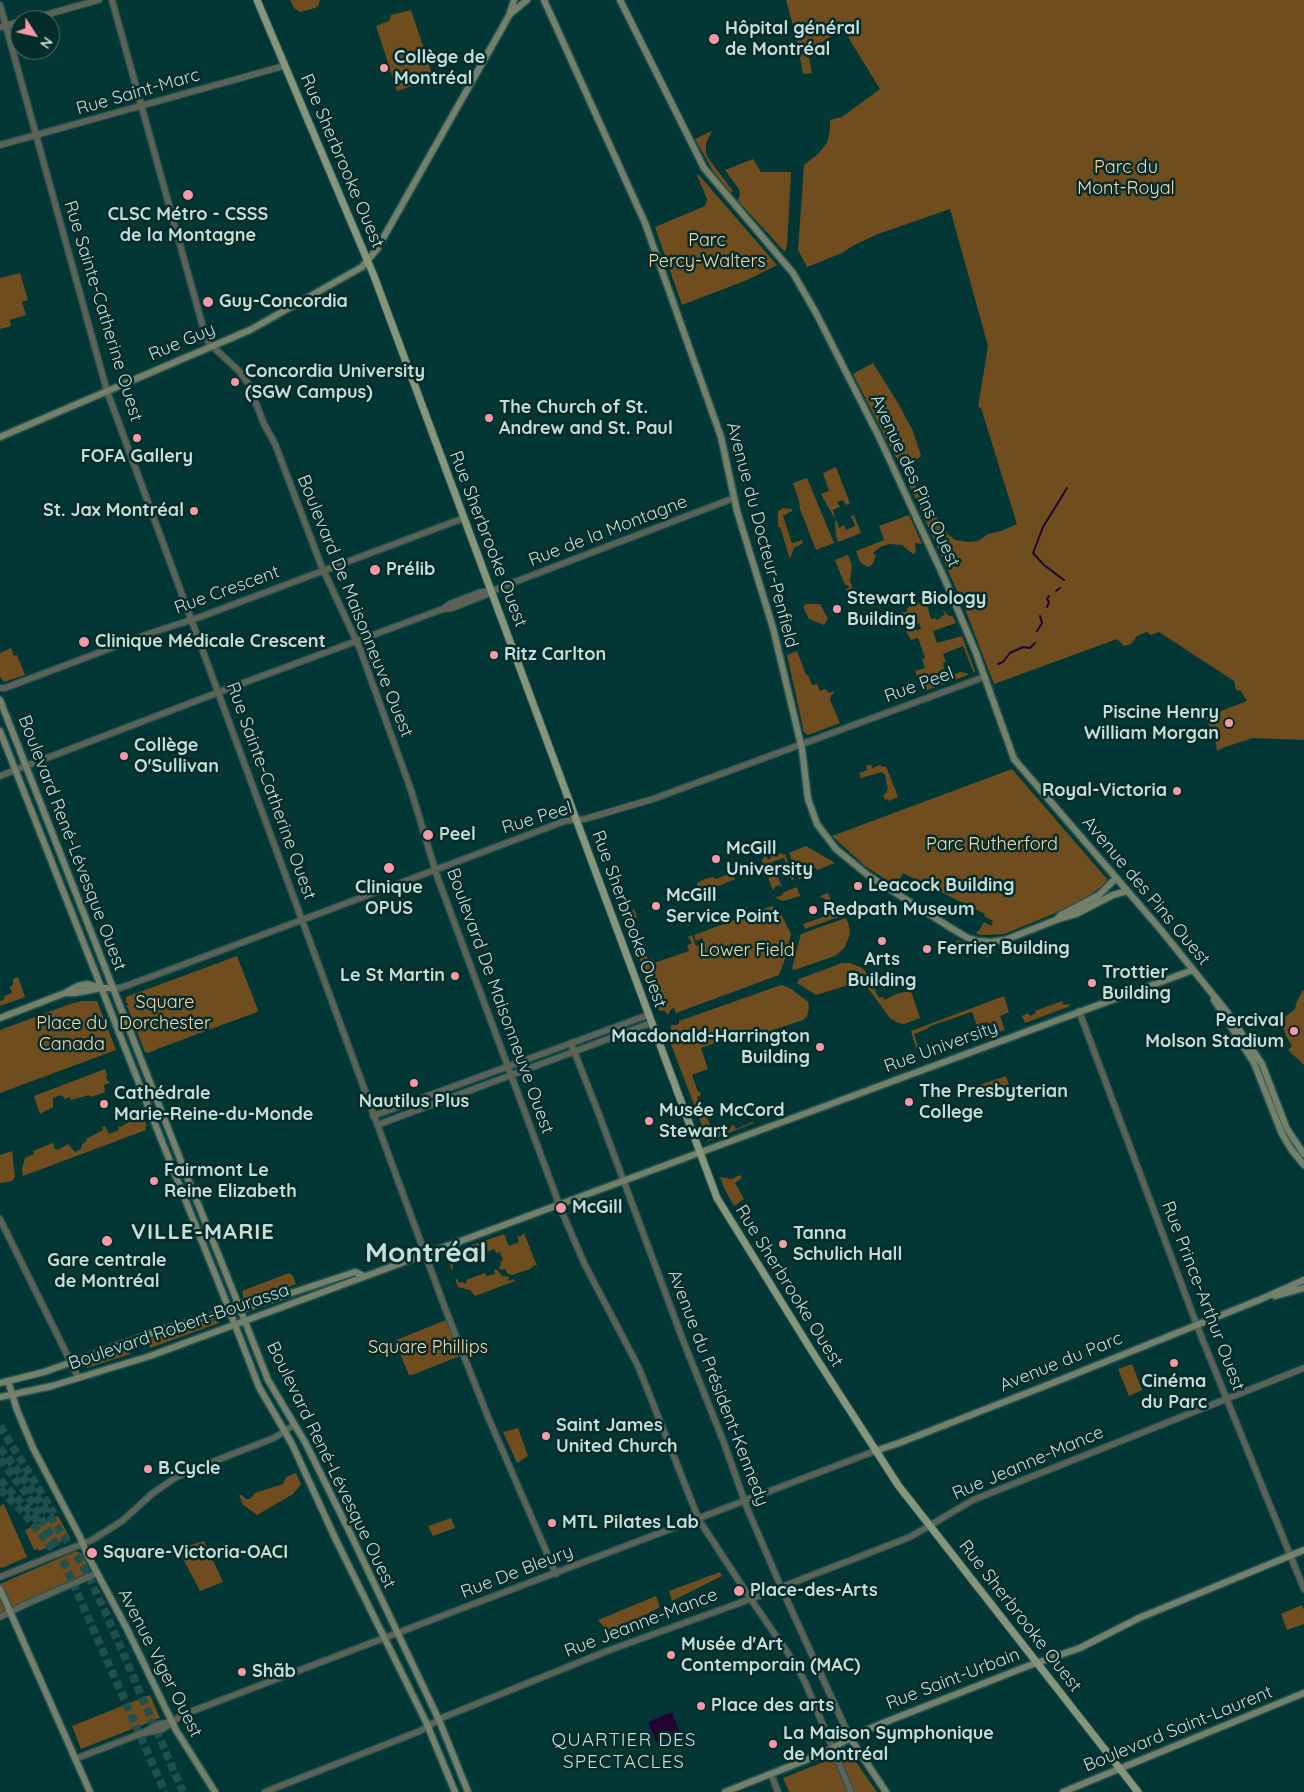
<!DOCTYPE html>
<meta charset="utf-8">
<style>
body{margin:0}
#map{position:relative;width:1304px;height:1792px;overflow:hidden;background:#033735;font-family:Quicksand,sans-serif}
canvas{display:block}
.north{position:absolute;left:10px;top:10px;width:50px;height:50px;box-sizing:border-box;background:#062c2a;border:1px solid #527371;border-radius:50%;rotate:125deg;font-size:14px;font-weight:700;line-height:20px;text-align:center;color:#c5dddb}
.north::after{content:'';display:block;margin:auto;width:18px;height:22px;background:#f49aa6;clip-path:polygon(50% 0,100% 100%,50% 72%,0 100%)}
</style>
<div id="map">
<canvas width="1304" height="1792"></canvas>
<div class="north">N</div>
</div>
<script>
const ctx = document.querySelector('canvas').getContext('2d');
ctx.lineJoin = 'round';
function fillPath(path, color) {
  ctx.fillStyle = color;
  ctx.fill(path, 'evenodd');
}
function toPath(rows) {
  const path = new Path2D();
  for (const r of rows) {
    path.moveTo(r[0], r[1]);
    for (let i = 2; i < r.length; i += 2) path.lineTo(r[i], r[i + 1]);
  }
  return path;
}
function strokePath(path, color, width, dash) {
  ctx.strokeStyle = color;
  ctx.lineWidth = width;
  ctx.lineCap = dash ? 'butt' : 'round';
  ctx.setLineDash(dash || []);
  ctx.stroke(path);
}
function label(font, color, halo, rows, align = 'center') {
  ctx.font = font + ' Quicksand,sans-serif';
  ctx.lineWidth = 5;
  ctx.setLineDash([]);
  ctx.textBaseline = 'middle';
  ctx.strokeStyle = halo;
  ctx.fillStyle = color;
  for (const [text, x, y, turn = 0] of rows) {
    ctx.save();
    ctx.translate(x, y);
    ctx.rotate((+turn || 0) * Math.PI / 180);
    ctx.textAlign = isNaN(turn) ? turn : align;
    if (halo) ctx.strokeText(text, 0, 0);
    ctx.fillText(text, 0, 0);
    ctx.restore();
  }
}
fillPath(toPath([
 [290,0,320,0,318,6,315,8,300,12,294,8],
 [786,0,1304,0,1304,740,1253,738,1222,748,1217,751,1216,743,1206,717,1247,701,1241,691,1236,690,1234,681,1159,632,1151,635,1147,632,1137,636,1131,644,1124,646,1117,639,994,684,963,604,908,482,911,482,915,485,948,534,955,540,970,542,978,541,988,534,1001,531,1017,524,981,408,978,407,988,346,950,209,878,234,854,245,842,253,807,267,798,250,804,165,819,153,827,143,830,129,830,120,842,117,880,89,843,29,824,41,807,49,812,73,803,74,797,40],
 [411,10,433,76,426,81,397,91,376,26,389,21,391,15],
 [712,131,706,143,706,153,708,158,730,187,733,191,731,193,713,171,695,139],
 [753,159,761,172,791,172,787,245,785,252,738,201,740,194,739,189,725,170],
 [698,174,777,265,747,280,682,305,655,227,705,206,707,199,697,175],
 [20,273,28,300,22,302,26,315,10,320,11,326,0,329,0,278],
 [873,363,898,403,913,431,921,456,904,469,893,452,853,374],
 [836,467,850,503,846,505,843,500,837,502,840,507,833,510,835,519,821,494,829,491,823,473],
 [807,478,834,543,816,550,800,509,799,501,793,483],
 [783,508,792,509,792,511,783,516,792,543,802,540,803,543,794,548,790,559,780,527,778,527,778,511],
 [854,515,861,533,838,542,836,536,835,521,837,521,839,528,844,525,846,530,855,526,851,516],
 [909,515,922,544,915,543,916,552,913,554,902,545,889,544,880,547,873,553,876,556,872,565,867,567,860,562,856,551,884,540,879,526],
 [848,555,852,565,850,581,854,592,848,594,846,589,849,588,848,585,845,585,835,560],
 [934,598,936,602,927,605,931,619,935,618,936,620,941,618,941,616,945,615,943,610,948,615,953,617,956,623,933,631,937,643,962,636,975,671,974,673,963,646,943,654,946,662,943,663,944,669,947,673,949,672,951,676,960,672,967,673,968,675,922,692,915,671,925,668,922,659,925,658,918,638,911,640,906,631,915,628,917,631,921,628,919,623,914,627,909,613,897,619,896,615,907,611,907,608],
 [806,604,820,604,828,619,824,625,809,619,803,607],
 [11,648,14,656,17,655,25,675,4,682,0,677,0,653],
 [797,651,806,675,808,675,812,685,817,684,820,691,825,689,829,693,834,691,834,693,831,695,830,700,840,723,808,735,804,732,787,655],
 [871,764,872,768,880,765,882,767,886,766,898,797,889,801,888,799,885,800,883,796,888,790,885,775,882,772,861,778,859,773,867,770,866,766],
 [1012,769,1107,879,1107,883,1084,899,1063,910,1004,934,985,935,976,934,978,930,979,931,984,922,991,926,993,921,984,916,985,914,903,873,896,886,865,866,832,836],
 [806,846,835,863,817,870,816,868,805,872,799,880,789,853],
 [782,853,783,855,785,854,800,896,783,901,778,899,774,895,778,897,782,895,784,892,797,887,794,879,792,880,784,858,772,862,782,887,779,885,775,887,773,891,762,861,763,858,766,856,768,860,771,858,770,855,774,854,776,857,779,856,778,854],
 [731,873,735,879,711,889,708,886,700,888,697,886,697,883,705,879,713,877,716,879],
 [828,893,838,917,805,929,803,924,828,915,830,903,820,896],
 [772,906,780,912,791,934,785,959,779,975,676,1013,674,1008,671,1009,668,1015,665,1011,658,1010,623,913,634,909,637,917,632,919,634,921,643,947,644,947,648,960,652,958,654,963,689,951,687,945,692,943,688,937,692,935,696,946,704,943,702,938,696,941,694,935],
 [846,918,849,926,850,934,845,947,841,951,835,956,794,970,792,968,801,934],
 [958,940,977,948,994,949,995,952,987,958,986,955,961,949,959,956,955,955,956,950,953,949,948,943,954,945],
 [237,956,258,1010,257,1012,160,1048,159,1047,158,1049,148,1053,145,1052,127,1006,128,1003,126,1003,126,997],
 [842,963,850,963,862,968,866,972,872,989,874,988,877,995,880,998,883,997,884,1000,899,993,911,991,920,1018,904,1024,898,1023,890,1018,864,983,855,983,816,995,797,983,799,979],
 [18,977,25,997,0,1006,0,1001,4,1000,4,996,12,993,10,987,13,985,13,979],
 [781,985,790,988,808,1002,809,1008,807,1016,803,1020,770,1031,771,1036,763,1039,759,1027,701,1048,708,1069,692,1075,698,1092,700,1092,701,1095,697,1097,704,1114,708,1112,709,1116,707,1117,714,1134,731,1128,731,1126,734,1125,736,1129,753,1122,754,1123,708,1141,667,1034,671,1031,671,1025,676,1025,679,1024,679,1021],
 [1303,990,1304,991,1304,1065,1288,1050,1292,1046,1286,1036,1280,1019,1285,1017,1295,1009,1297,1001],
 [1004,996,1009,1012,1000,1016,1005,1030,993,1034,990,1024,987,1022,977,1026,972,1012,930,1026,927,1029,914,1034,918,1047,916,1048,911,1031],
 [82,1001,97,1001,116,1050,0,1093,0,1030,70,1004],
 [1062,1001,1064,1005,1068,1004,1070,1006,1025,1023,1022,1016,1028,1013,1030,1016,1036,1013,1035,1011],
 [105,1069,107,1075,106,1078,111,1084,109,1083,104,1085,105,1092,91,1097,89,1095,71,1100,70,1097,65,1099,61,1095,53,1098,53,1107,40,1114,34,1096],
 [1006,1076,1009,1085,980,1096,977,1090,980,1089,979,1085],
 [143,1117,147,1126,145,1127,146,1130,23,1176,22,1169,25,1158,34,1154,33,1151,53,1143,55,1149,58,1150,68,1144,75,1152,81,1149,82,1144,87,1141,86,1139,103,1130,102,1127,105,1126,109,1134,119,1130,118,1126,121,1127,127,1123],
 [12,1151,15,1177,12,1181,0,1183,0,1155],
 [740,1175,742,1178,735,1183,744,1199,734,1206,724,1188,720,1177,732,1179],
 [524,1233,537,1266,534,1265,530,1269,512,1275,508,1274,505,1269,501,1270,498,1267,501,1265,500,1262,503,1260,500,1252,496,1253,494,1249,487,1252,485,1248,478,1251,479,1255,452,1265,453,1268,452,1270,450,1265,458,1257,458,1250,504,1234,509,1246,519,1242,517,1235,520,1237],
 [496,1269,502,1276,509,1277,508,1280,509,1281,514,1279,515,1281,475,1296,470,1290,458,1287,455,1279,457,1279,459,1283,463,1282,464,1284,467,1282,466,1280,485,1273,487,1276,495,1274,494,1270],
 [289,1273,293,1276,296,1284,246,1303,244,1301,242,1291],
 [218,1319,219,1323,150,1348,147,1340],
 [446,1320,460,1353,460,1356,412,1375,409,1375,395,1342,396,1340],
 [126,1348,130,1349,130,1354,87,1368,85,1366,85,1363],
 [1132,1364,1142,1390,1129,1396,1118,1369],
 [518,1428,528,1456,517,1463,503,1432],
 [296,1473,301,1484,293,1494,257,1515,243,1505,239,1495,242,1495,246,1499,250,1499,255,1493,283,1484,286,1477],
 [4,1504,27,1557,2,1568,0,1567,0,1506],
 [58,1516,70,1538,39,1551,38,1549,34,1550,25,1530],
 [451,1518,455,1528,433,1536,428,1526],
 [204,1541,223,1582,200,1591,178,1549],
 [76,1551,82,1554,89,1569,89,1572,0,1613,0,1584],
 [720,1572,722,1576,672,1601,669,1591],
 [656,1596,660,1607,610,1634,598,1620],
 [1302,1605,1304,1610,1304,1624,1287,1630,1281,1614],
 [150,1695,160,1718,81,1749,72,1726],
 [849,1752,877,1792,789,1792,783,1778]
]), '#704d1f');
fillPath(toPath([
 [672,1712,680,1733,656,1742,648,1722]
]), '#210530');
strokePath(toPath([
 [1064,580,1044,565,1033,553,1043,527,1067,488],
 [1056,591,1060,588],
 [1047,607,1049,602,1047,599,1049,596],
 [1037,631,1042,623,1040,616],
 [998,664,1003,662,1010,653,1023,647,1030,648,1035,643]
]), '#210530', 2);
strokePath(toPath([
 [0,1426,54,1514],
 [0,1448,30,1487,77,1556,87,1573,104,1609,183,1792],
 [0,1459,26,1493,55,1542,165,1792],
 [0,1480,39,1522],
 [0,1489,29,1519,56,1553]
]), '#20504e', 8, [8, 4]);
const tertiary = toPath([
 [112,0,206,338,210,344,239,371,248,383,264,424,275,444,321,565,360,649,411,790,437,876,562,1212,585,1265,639,1368,699,1520,750,1598,796,1665,805,1682,851,1792],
 [0,5,107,391,445,1308,488,1417,556,1574],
 [27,20,99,0],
 [0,27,20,22],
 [0,145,284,66],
 [444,609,452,608,483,596,499,588,734,498],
 [0,688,5,688,151,633,200,617,464,518],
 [0,776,227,689,443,609,450,604,481,592,492,591],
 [113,988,120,988,153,976,565,821,585,819,653,799,984,677],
 [1079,1011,1199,1331,1304,1589],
 [571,1043,598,1112,684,1343,724,1443,747,1508,781,1587,850,1738],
 [373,1116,648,1015],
 [377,1125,651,1023],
 [0,1219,78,1377],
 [0,1577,92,1540,122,1521,153,1493,175,1478,194,1469,274,1438,294,1425],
 [0,1617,26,1604,97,1573],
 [140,1734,163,1729,182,1715,875,1451],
 [75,1759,140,1734,160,1724,170,1722],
 [771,1774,778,1792],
 [265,1792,420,1731,444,1717,607,1651,756,1597,910,1537,973,1500,1304,1368]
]);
const secondary = toPath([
 [544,0,645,223,721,437,737,511,773,628,802,749,808,799,817,824,836,849,869,876,951,928,968,938,978,941,991,942,1005,940,1056,920,1076,914,1113,895,1127,891],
 [620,0,704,168,793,273,816,313,880,439,946,582,976,653,1014,759,1161,930,1227,1012,1262,1064,1287,1129,1304,1154],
 [510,13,514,0],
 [0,437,250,330,362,267,377,249,510,14,527,0],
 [0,700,186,1174],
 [0,731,161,1139],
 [1056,920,1061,915,1099,895,1116,878],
 [65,993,75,993,101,988,113,988],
 [1214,1000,1254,1063,1282,1134,1291,1149,1304,1165],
 [0,1018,65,993,78,986,88,984,101,988],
 [233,1291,268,1380,306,1444,352,1537,439,1720,468,1792],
 [223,1294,259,1387,292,1444,336,1540,426,1722,455,1792],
 [1275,1296,1304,1288],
 [8,1381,17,1410,33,1448,80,1537,87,1554,127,1629,176,1730,215,1792],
 [0,1383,44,1372,161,1330,221,1313,246,1308,355,1272,364,1276],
 [0,1397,52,1386,150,1356,1193,970],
 [875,1451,899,1443,1045,1386,1259,1300,1304,1280],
 [0,1589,90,1792],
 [850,1738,886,1792],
 [725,1792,826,1752,855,1735,883,1723,1028,1666,1080,1648,1139,1618,1304,1550],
 [1063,1792,1304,1693]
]);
const primary = toPath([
 [257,0,374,276,717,1198,813,1353,898,1485,1138,1792]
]);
strokePath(tertiary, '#265553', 8);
strokePath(secondary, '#265553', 9);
strokePath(primary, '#265553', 9);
strokePath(tertiary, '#5c6356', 5.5);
strokePath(secondary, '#75806b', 6);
strokePath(primary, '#87967b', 7);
const secondaryBridge = toPath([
 [161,1139,223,1294],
 [186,1174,233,1291]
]);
strokePath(secondaryBridge, '#265553', 9, []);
strokePath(secondaryBridge, '#75806b', 6);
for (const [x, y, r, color] of [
 [714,39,6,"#f49aa6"],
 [384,68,5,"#f49aa6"],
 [188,195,6,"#f49aa6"],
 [208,302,6,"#f49aa6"],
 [235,382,5,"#f49aa6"],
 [489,418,5,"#f49aa6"],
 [137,438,5,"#f49aa6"],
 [194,511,5,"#f49aa6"],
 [375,570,6,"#f49aa6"],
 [837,609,5,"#f49aa6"],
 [84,642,6,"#f49aa6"],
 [494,655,5,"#f49aa6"],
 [1229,723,5,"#f49aa6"],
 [124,756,5,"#f49aa6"],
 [1177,791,5,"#f49aa6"],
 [428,835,6,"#f49aa6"],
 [716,859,5,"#f49aa6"],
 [389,868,6,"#f49aa6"],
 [858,886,5,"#f49aa6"],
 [656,906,5,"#f49aa6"],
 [813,910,5,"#f49aa6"],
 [882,941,5,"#f49aa6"],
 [927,949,5,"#f49aa6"],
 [455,976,5,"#f49aa6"],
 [1092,983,5,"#f49aa6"],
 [1294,1031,5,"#f49aa6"],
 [820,1047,5,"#f49aa6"],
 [414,1083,5,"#f49aa6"],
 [909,1102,5,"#f49aa6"],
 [104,1104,5,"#f49aa6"],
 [649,1121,5,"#f49aa6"],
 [154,1181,5,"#f49aa6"],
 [561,1208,6,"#f49aa6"],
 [107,1241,6,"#f49aa6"],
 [783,1244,5,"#f49aa6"],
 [1174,1363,5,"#f49aa6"],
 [546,1436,5,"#f49aa6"],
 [148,1469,5,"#f49aa6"],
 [552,1523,5,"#f49aa6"],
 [92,1553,6,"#f49aa6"],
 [739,1591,6,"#f49aa6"],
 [671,1655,5,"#f49aa6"],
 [242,1672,5,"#f49aa6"],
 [701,1706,5,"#f49aa6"],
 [773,1744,5,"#f49aa6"]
]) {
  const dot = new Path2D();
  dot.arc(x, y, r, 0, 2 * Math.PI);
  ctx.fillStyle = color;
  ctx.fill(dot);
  strokePath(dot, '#062c2a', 2);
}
label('bold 18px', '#c5dddb', '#062c2a', [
 ["Hôpital général",725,29],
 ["de Montréal",725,50],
 ["Collège de",394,58],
 ["Montréal",394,79],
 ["CLSC Métro - CSSS",188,215,"center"],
 ["de la Montagne",188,236,"center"],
 ["Guy-Concordia",219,302],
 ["Concordia University",245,372],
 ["(SGW Campus)",245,393],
 ["The Church of St.",499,408],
 ["Andrew and St. Paul",499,429],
 ["FOFA Gallery",137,457,"center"],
 ["St. Jax Montréal",184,511,"right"],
 ["Prélib",386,570],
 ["Stewart Biology",847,599],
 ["Building",847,620],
 ["Clinique Médicale Crescent",95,642],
 ["Ritz Carlton",504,655],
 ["Piscine Henry",1219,713,"right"],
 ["William Morgan",1219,734,"right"],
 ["Collège",134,746],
 ["O'Sullivan",134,767],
 ["Royal-Victoria",1167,791,"right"],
 ["Peel",439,835],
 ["McGill",726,849],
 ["University",726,870],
 ["Leacock Building",868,886],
 ["Clinique",389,888,"center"],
 ["OPUS",389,909,"center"],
 ["McGill",666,896],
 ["Service Point",666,917],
 ["Redpath Museum",823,910],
 ["Ferrier Building",937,949],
 ["Arts",882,960,"center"],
 ["Building",882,981,"center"],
 ["Trottier",1102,973],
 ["Building",1102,994],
 ["Le St Martin",445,976,"right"],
 ["Percival",1284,1021,"right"],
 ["Molson Stadium",1284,1042,"right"],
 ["Macdonald-Harrington",810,1037,"right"],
 ["Building",810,1058,"right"],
 ["The Presbyterian",919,1092],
 ["College",919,1113],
 ["Cathédrale",114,1094],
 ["Marie-Reine-du-Monde",114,1115],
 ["Nautilus Plus",414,1102,"center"],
 ["Musée McCord",659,1111],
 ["Stewart",659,1132],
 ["Fairmont Le",164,1171],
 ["Reine Elizabeth",164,1192],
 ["McGill",572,1208],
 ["Tanna",793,1234],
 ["Schulich Hall",793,1255],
 ["Gare centrale",107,1261,"center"],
 ["de Montréal",107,1282,"center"],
 ["Cinéma",1174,1382,"center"],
 ["du Parc",1174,1403,"center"],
 ["Saint James",556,1426],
 ["United Church",556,1447],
 ["B.Cycle",158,1469],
 ["MTL Pilates Lab",562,1523],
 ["Square-Victoria-OACI",103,1553],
 ["Place-des-Arts",750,1591],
 ["Musée d'Art",681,1645],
 ["Contemporain (MAC)",681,1666],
 ["Shãb",252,1672],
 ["Place des arts",711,1706],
 ["La Maison Symphonique",783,1734],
 ["de Montréal",783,1755]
], 'left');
label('18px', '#c5dddb', '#062c2a', [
 ["Rue Saint-Marc",138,92,-16],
 ["Rue Sherbrooke Ouest",342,161,67],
 ["Rue Sainte-Catherine Ouest",103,311,73],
 ["Rue Guy",182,342,-23],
 ["Avenue des Pins Ouest",915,481,65],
 ["Rue de la Montagne",608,531,-21],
 ["Avenue du Docteur-Penfield",762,535,75],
 ["Rue Sherbrooke Ouest",488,539,69],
 ["Rue Crescent",227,590,-20],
 ["Boulevard De Maisonneuve Ouest",355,606,68],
 ["Rue Peel",919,685,-20],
 ["Rue Sainte-Catherine Ouest",271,791,70],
 ["Rue Peel",537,818,-17],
 ["Boulevard René-Lévesque Ouest",72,843,69],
 ["Avenue des Pins Ouest",1146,891,50],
 ["Rue Sherbrooke Ouest",629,919,70],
 ["Boulevard De Maisonneuve Ouest",500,1001,70],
 ["Rue University",941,1047,-20],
 ["Rue Sherbrooke Ouest",789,1286,58],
 ["Rue Prince-Arthur Ouest",1203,1296,69],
 ["Boulevard Robert-Bourassa",179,1327,-19],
 ["Avenue du Parc",1061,1362,-22],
 ["Avenue du Président-Kennedy",718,1388,69],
 ["Rue Jeanne-Mance",1028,1463,-23],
 ["Boulevard René-Lévesque Ouest",331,1465,64],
 ["Rue De Bleury",517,1572,-21],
 ["Rue Sherbrooke Ouest",1020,1616,52],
 ["Rue Jeanne-Mance",641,1623,-21],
 ["Avenue Viger Ouest",160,1663,63],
 ["Rue Saint-Urbain",953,1679,-21],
 ["Boulevard Saint-Laurent",1178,1729,-22]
]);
label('18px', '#fbd7ad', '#062c2a', [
 ["Parc du",1126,168],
 ["Mont-Royal",1126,189],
 ["Parc",707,241],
 ["Percy-Walters",707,262],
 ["Parc Rutherford",992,845],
 ["Lower Field",747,951],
 ["Square",165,1003],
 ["Dorchester",165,1024],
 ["Place du",72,1024],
 ["Canada",72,1045],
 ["Square Phillips",428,1348]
]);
ctx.letterSpacing = '1px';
label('19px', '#c5dddb', '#062c2a', [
 ["QUARTIER DES",624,1740],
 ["SPECTACLES",624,1762]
]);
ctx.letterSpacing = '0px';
ctx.letterSpacing = '1px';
label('bold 22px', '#c5dddb', '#062c2a', [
 ["VILLE-MARIE",203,1232]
]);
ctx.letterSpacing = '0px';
label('bold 28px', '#c5dddb', '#062c2a', [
 ["Montréal",426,1254]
]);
</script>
